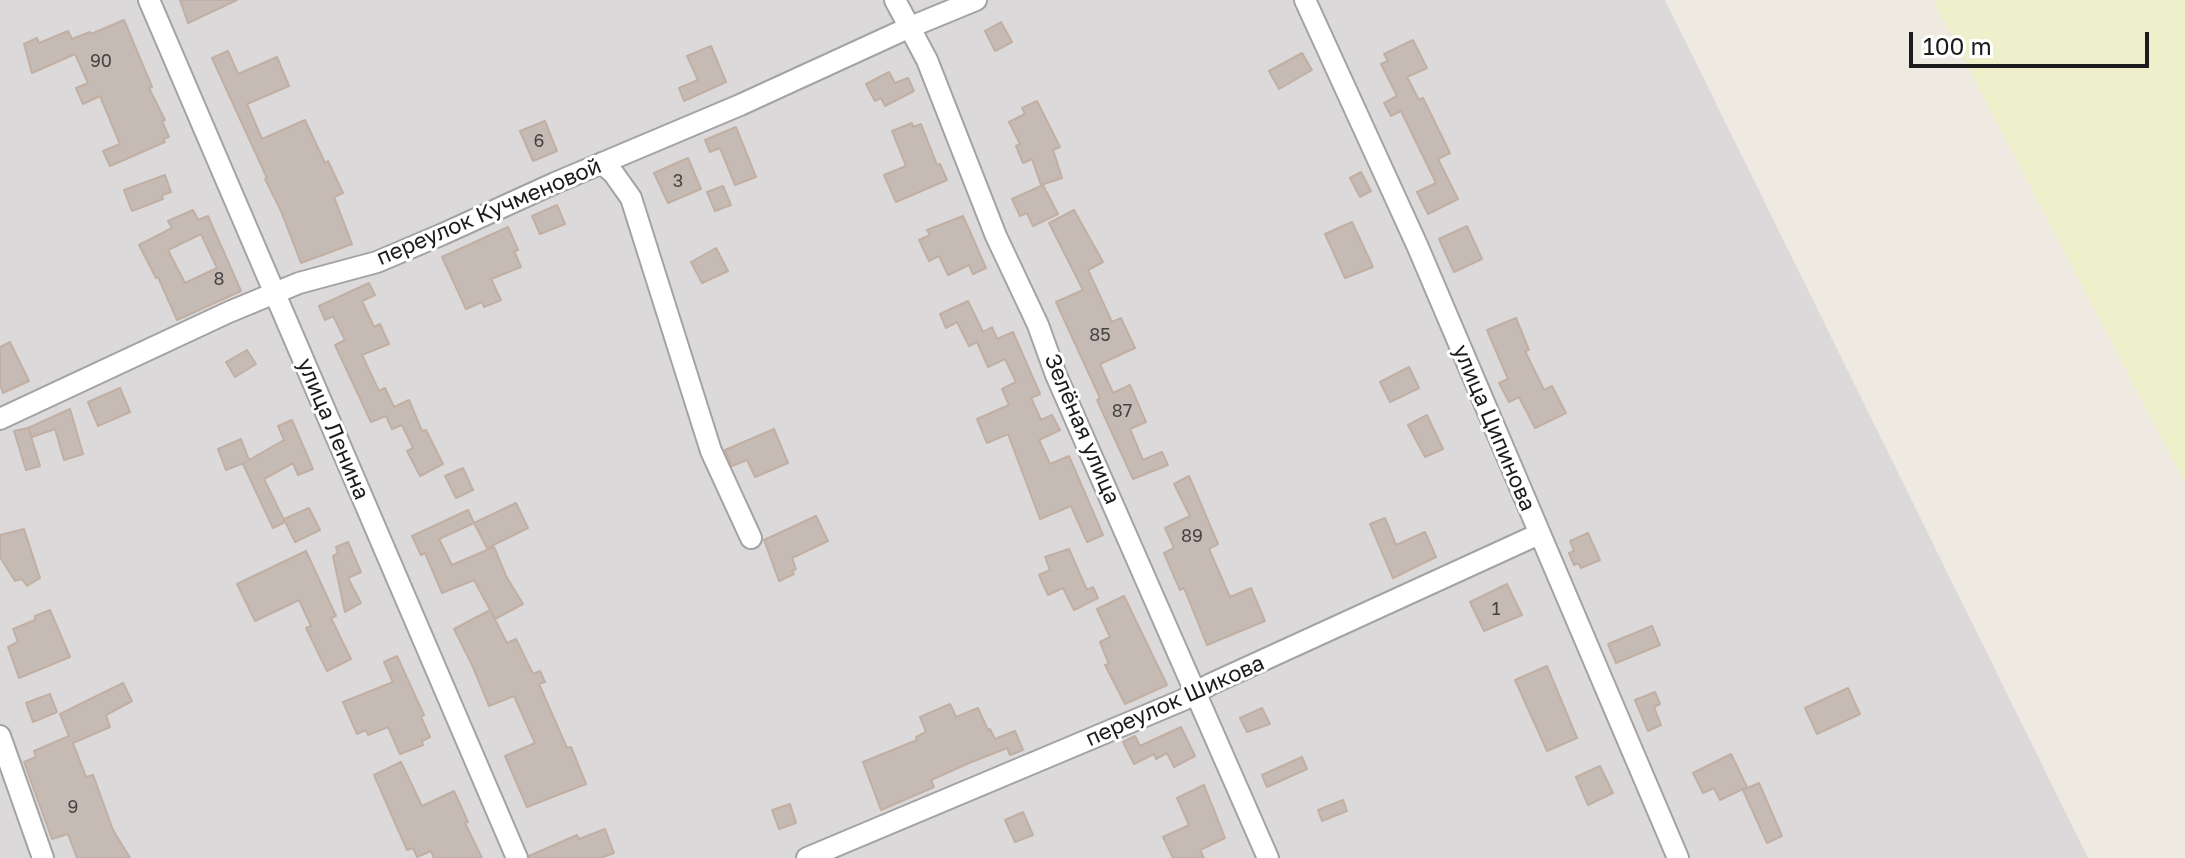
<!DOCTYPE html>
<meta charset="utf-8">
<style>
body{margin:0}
#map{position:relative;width:2185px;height:858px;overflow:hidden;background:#eee9e1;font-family:"Golos Text",sans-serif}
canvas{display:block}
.scale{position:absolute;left:1909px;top:32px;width:240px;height:36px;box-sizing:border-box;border:4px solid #1c1c1c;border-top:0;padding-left:10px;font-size:24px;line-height:28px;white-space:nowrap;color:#1c1c1c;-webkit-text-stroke:6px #fff;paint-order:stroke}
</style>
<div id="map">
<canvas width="2185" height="858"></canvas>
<div class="scale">100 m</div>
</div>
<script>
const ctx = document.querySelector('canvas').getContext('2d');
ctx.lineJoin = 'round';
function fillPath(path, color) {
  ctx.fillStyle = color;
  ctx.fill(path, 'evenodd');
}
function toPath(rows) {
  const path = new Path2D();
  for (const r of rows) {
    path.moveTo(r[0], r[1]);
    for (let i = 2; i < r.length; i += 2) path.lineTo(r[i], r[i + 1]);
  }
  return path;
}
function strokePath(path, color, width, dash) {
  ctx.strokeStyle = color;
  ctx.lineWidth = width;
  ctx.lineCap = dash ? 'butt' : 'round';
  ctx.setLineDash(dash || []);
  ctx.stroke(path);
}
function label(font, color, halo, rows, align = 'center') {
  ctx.font = font + ' "Golos Text",sans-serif';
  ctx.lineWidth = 6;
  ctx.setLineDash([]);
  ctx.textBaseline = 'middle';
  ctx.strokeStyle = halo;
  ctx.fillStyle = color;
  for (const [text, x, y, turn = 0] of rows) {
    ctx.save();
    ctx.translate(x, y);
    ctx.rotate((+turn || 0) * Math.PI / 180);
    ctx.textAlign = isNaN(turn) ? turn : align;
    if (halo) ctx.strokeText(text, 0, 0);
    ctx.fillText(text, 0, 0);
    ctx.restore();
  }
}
fillPath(toPath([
 [0,0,1665,0,2088,858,0,858]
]), '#dbd9d9');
fillPath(toPath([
 [1933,0,2185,0,2185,483]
]), '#eeefcb');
const building = toPath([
 [180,0,237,0,188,23,180,0],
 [124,20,152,87,149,88,165,120,162,121,169,137,163,139,165,142,110,166,103,151,120,144,100,96,83,104,76,88,88,83,75,54,32,73,24,44,37,38,39,43,68,31,72,39,90,32,91,34,124,20],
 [1001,22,1012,42,995,51,985,31,1001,22],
 [1413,40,1427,68,1407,77,1419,100,1423,98,1450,153,1438,159,1458,199,1428,214,1417,192,1436,183,1401,111,1391,116,1384,103,1397,96,1381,64,1388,61,1384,54,1413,40],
 [711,46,726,82,684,101,679,88,698,80,687,56,711,46],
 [228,51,238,74,277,57,289,86,247,104,262,139,305,120,325,163,328,161,343,193,334,197,352,244,301,263,281,211,265,179,267,178,212,58,228,51],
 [1302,53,1312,70,1279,89,1269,71,1302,53],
 [889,72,895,83,908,78,914,91,885,106,881,98,875,101,866,84,889,72],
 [1037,101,1060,147,1053,150,1062,178,1041,185,1032,159,1023,163,1016,146,1020,144,1009,122,1025,114,1022,108,1037,101],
 [545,121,557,151,533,161,520,131,545,121],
 [912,123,913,127,921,124,937,165,940,164,947,180,896,202,884,175,906,166,892,131,912,123],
 [736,127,756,177,735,185,720,148,710,152,705,140,736,127],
 [688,158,701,189,668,203,654,173,688,158],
 [1361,172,1371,191,1360,197,1350,178,1361,172],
 [165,175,171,192,162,195,163,199,132,211,124,190,165,175],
 [1043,185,1058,214,1033,226,1027,213,1020,216,1012,199,1043,185],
 [723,186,731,205,715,211,707,192,723,186],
 [557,205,565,224,540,234,532,216,557,205],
 [193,210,198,220,208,216,241,291,177,320,158,277,156,278,139,245,172,228,168,221,193,210],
 [201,234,217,268,185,283,168,250,201,234],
 [1074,210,1103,262,1088,270,1112,322,1121,318,1135,348,1100,364,1113,393,1130,385,1146,422,1130,429,1143,460,1162,452,1168,465,1133,479,1097,400,1100,398,1056,302,1083,290,1049,223,1074,210],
 [963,216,986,268,973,274,969,265,948,275,939,256,929,261,919,240,930,235,927,230,963,216],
 [1352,222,1373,267,1345,278,1325,234,1352,222],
 [1467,226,1482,259,1454,272,1439,239,1467,226],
 [508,227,518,250,514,251,521,267,491,279,501,300,484,307,482,302,466,309,442,257,508,227],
 [716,248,728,271,702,283,691,262,716,248],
 [369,283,375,295,362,301,374,327,380,324,389,344,362,355,379,391,385,388,394,407,409,400,422,431,426,430,443,464,420,476,407,451,413,448,402,425,392,429,386,416,371,422,335,345,345,340,333,316,325,320,319,306,369,283],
 [968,301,983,332,992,327,997,339,1013,332,1040,394,1031,398,1041,420,1052,415,1060,430,1039,440,1050,464,1069,456,1103,535,1087,542,1071,506,1040,519,1008,434,987,443,977,419,1009,405,1002,389,1016,382,1005,359,988,367,977,342,969,346,957,322,946,328,940,314,968,301],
 [1516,318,1529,350,1525,351,1544,390,1552,386,1566,413,1535,428,1519,397,1509,402,1499,383,1508,379,1487,330,1516,318],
 [10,342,29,381,3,393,0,384,0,347,10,342],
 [247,350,256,364,235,377,226,362,247,350],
 [1409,367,1419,388,1390,402,1380,382,1409,367],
 [120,388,130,412,98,426,88,402,120,388],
 [70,409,83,454,64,460,55,429,32,437,29,430,40,466,26,470,14,431,28,428,70,409],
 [1427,415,1443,449,1425,457,1408,425,1427,415],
 [292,420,313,469,298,475,293,463,264,479,285,522,273,528,243,464,246,462,226,470,218,449,241,439,249,460,284,440,278,426,292,420],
 [774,429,788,463,755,477,747,460,732,466,725,450,774,429],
 [463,468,473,490,456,498,445,476,463,468],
 [1189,476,1218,544,1209,549,1230,597,1251,588,1265,621,1207,645,1184,588,1180,590,1164,553,1174,548,1165,528,1190,516,1174,484,1189,476],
 [516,503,528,528,487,548,474,523,516,503],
 [309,508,320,530,295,542,284,519,309,508],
 [468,510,474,523,439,539,452,565,494,547,506,576,523,604,495,619,474,580,442,593,425,553,421,555,412,536,468,510],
 [816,516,828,541,792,558,796,569,792,571,794,574,779,581,764,540,816,516],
 [1385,518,1396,545,1425,532,1436,557,1393,578,1370,524,1385,518],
 [24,529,40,578,27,586,22,579,15,581,0,557,0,535,24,529],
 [1588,533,1600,560,1581,568,1578,563,1574,565,1569,553,1574,551,1570,541,1588,533],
 [348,542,361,572,348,578,361,603,345,612,333,556,338,553,336,547,348,542],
 [1069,549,1087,590,1093,587,1098,598,1074,610,1063,588,1048,595,1039,575,1050,570,1045,557,1069,549],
 [306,551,336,616,331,618,351,659,327,671,306,628,311,626,299,600,255,621,237,584,306,551],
 [1507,584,1522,615,1484,631,1470,602,1507,584],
 [1124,596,1167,685,1125,704,1105,665,1109,664,1100,642,1110,637,1097,609,1124,596],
 [50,610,70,657,19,678,8,647,18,642,13,629,35,620,35,616,50,610],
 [490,610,507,643,516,639,533,674,540,671,545,682,539,684,567,748,571,747,586,784,527,807,505,756,535,743,514,696,489,706,473,667,454,629,490,610],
 [1652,626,1660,645,1616,663,1608,644,1652,626],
 [397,656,424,715,421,717,430,737,422,741,423,745,400,754,388,727,368,735,366,730,357,734,343,702,393,682,384,662,397,656],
 [1547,666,1577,738,1547,751,1515,680,1547,666],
 [123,683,132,701,106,715,110,727,73,743,86,777,93,775,113,830,130,858,77,858,68,834,52,839,24,762,36,757,34,751,69,736,60,714,123,683],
 [1848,688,1860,714,1817,734,1805,708,1848,688],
 [1655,692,1660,704,1654,707,1661,725,1648,731,1635,700,1655,692],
 [50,694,57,712,33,722,26,703,50,694],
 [950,704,956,717,978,708,988,730,990,729,995,739,1015,731,1023,750,1010,755,1007,748,969,763,931,780,934,787,881,810,863,762,917,740,916,737,926,732,920,717,950,704],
 [1262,708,1270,724,1247,732,1240,718,1262,708],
 [1181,727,1195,756,1174,767,1167,753,1156,759,1154,754,1134,764,1123,742,1135,736,1140,746,1181,727],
 [1731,754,1747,787,1720,800,1714,788,1703,793,1693,773,1731,754],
 [1302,757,1307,769,1267,787,1262,775,1302,757],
 [401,762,422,806,454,791,468,822,465,823,482,858,434,858,431,851,417,857,413,848,407,850,374,775,401,762],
 [1600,766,1613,793,1588,805,1576,777,1600,766],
 [1759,783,1782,836,1767,843,1743,790,1759,783],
 [1204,785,1225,838,1200,850,1204,858,1173,858,1163,837,1189,825,1177,798,1204,785],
 [1343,800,1347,811,1322,821,1318,810,1343,800],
 [790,804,796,823,779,829,772,810,790,804],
 [1023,812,1033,835,1015,842,1005,820,1023,812],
 [605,829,614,853,601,858,530,858,529,856,577,835,579,839,605,829]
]);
fillPath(building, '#c6bbb4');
strokePath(building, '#c1afa3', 2);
const minor = toPath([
 [149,0,517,858],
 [895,0,927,60,996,236,1038,325,1056,375,1268,858],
 [1305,0,1417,245,1678,858],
 [602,163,614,174,631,198,711,451,751,538],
 [0,419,229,312,299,283,377,262,443,234,555,183,740,105,908,28,976,0],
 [0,736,43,858],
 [807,858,1183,700,1211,684,1539,534]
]);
strokePath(minor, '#a3a3a3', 24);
strokePath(minor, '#fff', 20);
label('18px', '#464442', null, [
 ["90",101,61],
 ["6",539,141],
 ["3",678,181],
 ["8",219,279],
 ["85",1100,335],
 ["87",1122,411],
 ["89",1192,536],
 ["1",1496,609],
 ["9",73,807]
]);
label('22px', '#1c1c1c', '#fff', [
 ["переулок Кучменовой",489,212,-23],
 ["улица Ципинова",1494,428,67],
 ["улица Ленина",333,429,67],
 ["Зелёная улица",1082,429,67],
 ["переулок Шикова",1175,701,-24]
]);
</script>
